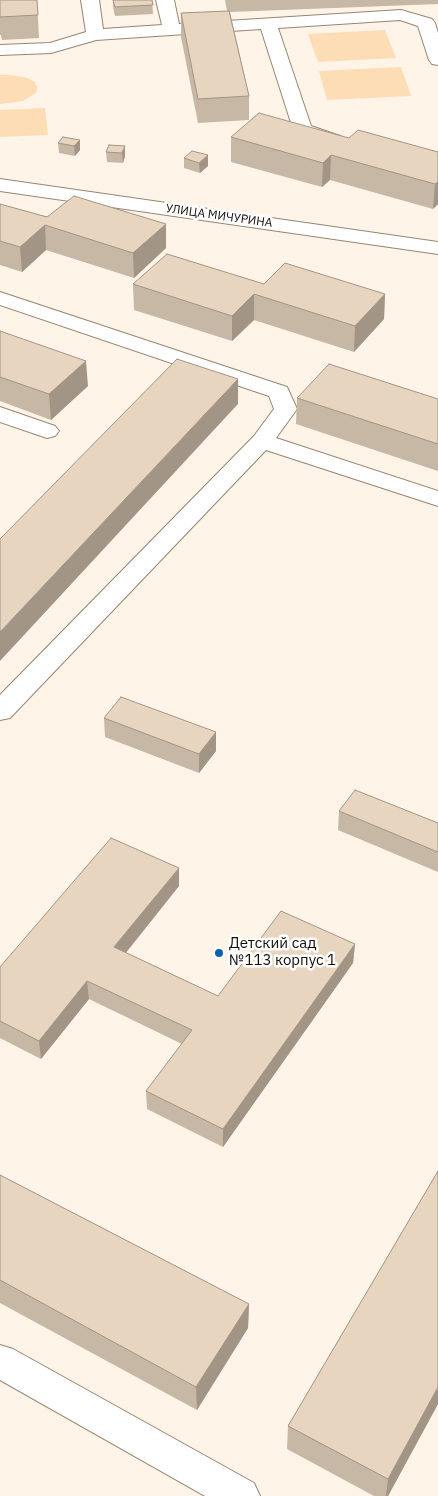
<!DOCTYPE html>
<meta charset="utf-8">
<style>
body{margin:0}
canvas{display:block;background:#fff4e7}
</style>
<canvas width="438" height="1496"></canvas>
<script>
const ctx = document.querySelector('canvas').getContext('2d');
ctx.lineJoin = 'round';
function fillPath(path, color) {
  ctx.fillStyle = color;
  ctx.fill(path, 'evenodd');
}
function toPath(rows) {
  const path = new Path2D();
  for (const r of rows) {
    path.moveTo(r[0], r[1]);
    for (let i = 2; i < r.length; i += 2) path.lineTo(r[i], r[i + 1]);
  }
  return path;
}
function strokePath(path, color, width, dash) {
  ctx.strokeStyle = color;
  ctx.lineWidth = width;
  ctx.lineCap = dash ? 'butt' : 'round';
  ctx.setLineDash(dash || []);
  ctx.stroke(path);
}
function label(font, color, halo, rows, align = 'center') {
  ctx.font = font + ' "IBM Plex Sans",sans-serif';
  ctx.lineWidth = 5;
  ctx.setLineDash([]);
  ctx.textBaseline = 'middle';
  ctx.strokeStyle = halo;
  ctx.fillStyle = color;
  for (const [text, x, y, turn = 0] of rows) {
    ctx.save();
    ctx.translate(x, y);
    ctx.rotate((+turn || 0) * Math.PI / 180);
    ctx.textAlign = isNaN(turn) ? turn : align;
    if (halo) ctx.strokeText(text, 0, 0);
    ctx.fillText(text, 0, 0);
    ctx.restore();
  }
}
fillPath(toPath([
 [385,30,396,58,318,62,308,34],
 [401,67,411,96,327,100,319,71],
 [0,75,11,75,28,78,35,82,37,87,36,93,23,101,0,104],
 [45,108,48,135,0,137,0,110]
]), '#fdddb6');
const minor = toPath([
 [81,0,99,0,103,29,162,25,156,0,174,0,179,24,401,10,432,19,435,23,438,33,438,65,432,64,429,60,418,26,400,20,278,28,311,126,340,136,343,140,340,144,333,146,296,133,293,129,261,29,96,40,51,53,0,55,0,45,50,43,86,32,81,0],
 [0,179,438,242,438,254,0,191,0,179],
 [0,292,287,387,297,409,276,438,438,491,438,506,266,450,10,718,0,720,0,695,254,436,274,409,269,396,0,305,0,292],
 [0,407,55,426,59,431,55,436,47,438,0,422,0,407],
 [0,1345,13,1349,254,1483,260,1496,205,1496,0,1380,0,1345]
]);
strokePath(minor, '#968572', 2);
fillPath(minor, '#fff');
fillPath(toPath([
 [0,0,37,0,39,38,2,40,1,35,0,35],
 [113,0,152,0,153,14,115,16,113,7],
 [225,0,438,0,438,4,230,12,249,96,249,120,198,123,181,37,181,13,227,11],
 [63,137,80,150,75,156,59,153,58,143],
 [231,137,349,138,438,152,438,204,433,209,330,180,322,187,231,162],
 [125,146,125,156,123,163,107,162,106,152],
 [184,158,208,166,200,173,184,168],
 [0,204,47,217,166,248,134,278,46,250,22,272,0,265],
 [133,284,264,284,385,294,384,319,354,352,254,320,232,341,134,310],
 [0,331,88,386,51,420,0,401],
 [297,398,438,399,438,471,296,424],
 [104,718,216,732,216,751,199,773,105,737],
 [339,811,438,823,438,872,338,830],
 [179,886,126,953,218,996,355,944,353,963,223,1147,147,1109,146,1091,182,1044,89,999,41,1059,0,1038,0,967],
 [438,1171,438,1404,388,1496,374,1496,287,1449,288,1426],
 [0,1175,249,1304,248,1328,197,1410,0,1303]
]), '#c7b7a5');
fillPath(toPath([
 [80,140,80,150,75,156,74,146],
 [125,146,125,156,123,163,122,153],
 [208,155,208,166,200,173,199,163],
 [331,155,330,180,322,187,323,163],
 [438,182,438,204,433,209,435,184],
 [166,224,166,248,134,278,133,253],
 [45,225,46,250,22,272,20,247],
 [254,294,254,320,232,341,232,316],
 [385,294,384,319,354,352,355,326],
 [86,361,88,386,51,420,49,394],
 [238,379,238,404,0,661,0,632],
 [216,732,216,751,199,773,199,754],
 [179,868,179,886,115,966,114,947],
 [355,944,353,963,223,1147,223,1129],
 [87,981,89,999,41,1059,39,1041],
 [249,1304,248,1328,197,1410,196,1387],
 [438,1387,438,1404,388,1496,386,1496,388,1479]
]), '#a29586');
const building = toPath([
 [0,0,37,0,38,15,0,17,0,0],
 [113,0,152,0,153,5,115,7,113,0],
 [229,11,249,96,198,99,181,13,229,11],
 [259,113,349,138,358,130,438,152,438,182,435,184,331,155,323,163,231,137,259,113],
 [63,137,80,140,74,146,58,143,63,137],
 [109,145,125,146,122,153,106,152,109,145],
 [192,151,208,155,199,163,184,158,192,151],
 [74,196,166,224,133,253,45,225,20,247,0,241,0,204,47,217,74,196],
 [167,254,264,284,285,263,385,294,355,326,254,294,232,316,133,284,167,254],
 [0,331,86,361,49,394,0,377,0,331],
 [177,359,238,379,0,632,0,539,177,359],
 [329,364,438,399,438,444,297,398,329,364],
 [121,697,216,732,199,754,104,718,121,697],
 [355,790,438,823,438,852,339,811,355,790],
 [111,838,179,868,114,947,218,996,281,911,355,944,223,1129,146,1091,192,1030,87,981,39,1041,0,1021,0,967,111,838],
 [438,1171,438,1387,388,1479,288,1426,438,1171],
 [0,1175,249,1304,196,1387,0,1280,0,1175]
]);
fillPath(building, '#e7d5c0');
strokePath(building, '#a29586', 1);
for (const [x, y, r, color] of [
 [219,953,5,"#0762b0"]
]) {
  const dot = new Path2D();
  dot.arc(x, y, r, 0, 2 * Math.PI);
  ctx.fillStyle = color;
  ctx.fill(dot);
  strokePath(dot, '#fff', 2);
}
label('12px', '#120d06', '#fff', [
 ["УЛИЦА МИЧУРИНА",219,216,8]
]);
label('15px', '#120d06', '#fff', [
 ["Детский сад",229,944],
 ["№113 корпус 1",229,961]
], 'left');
</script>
